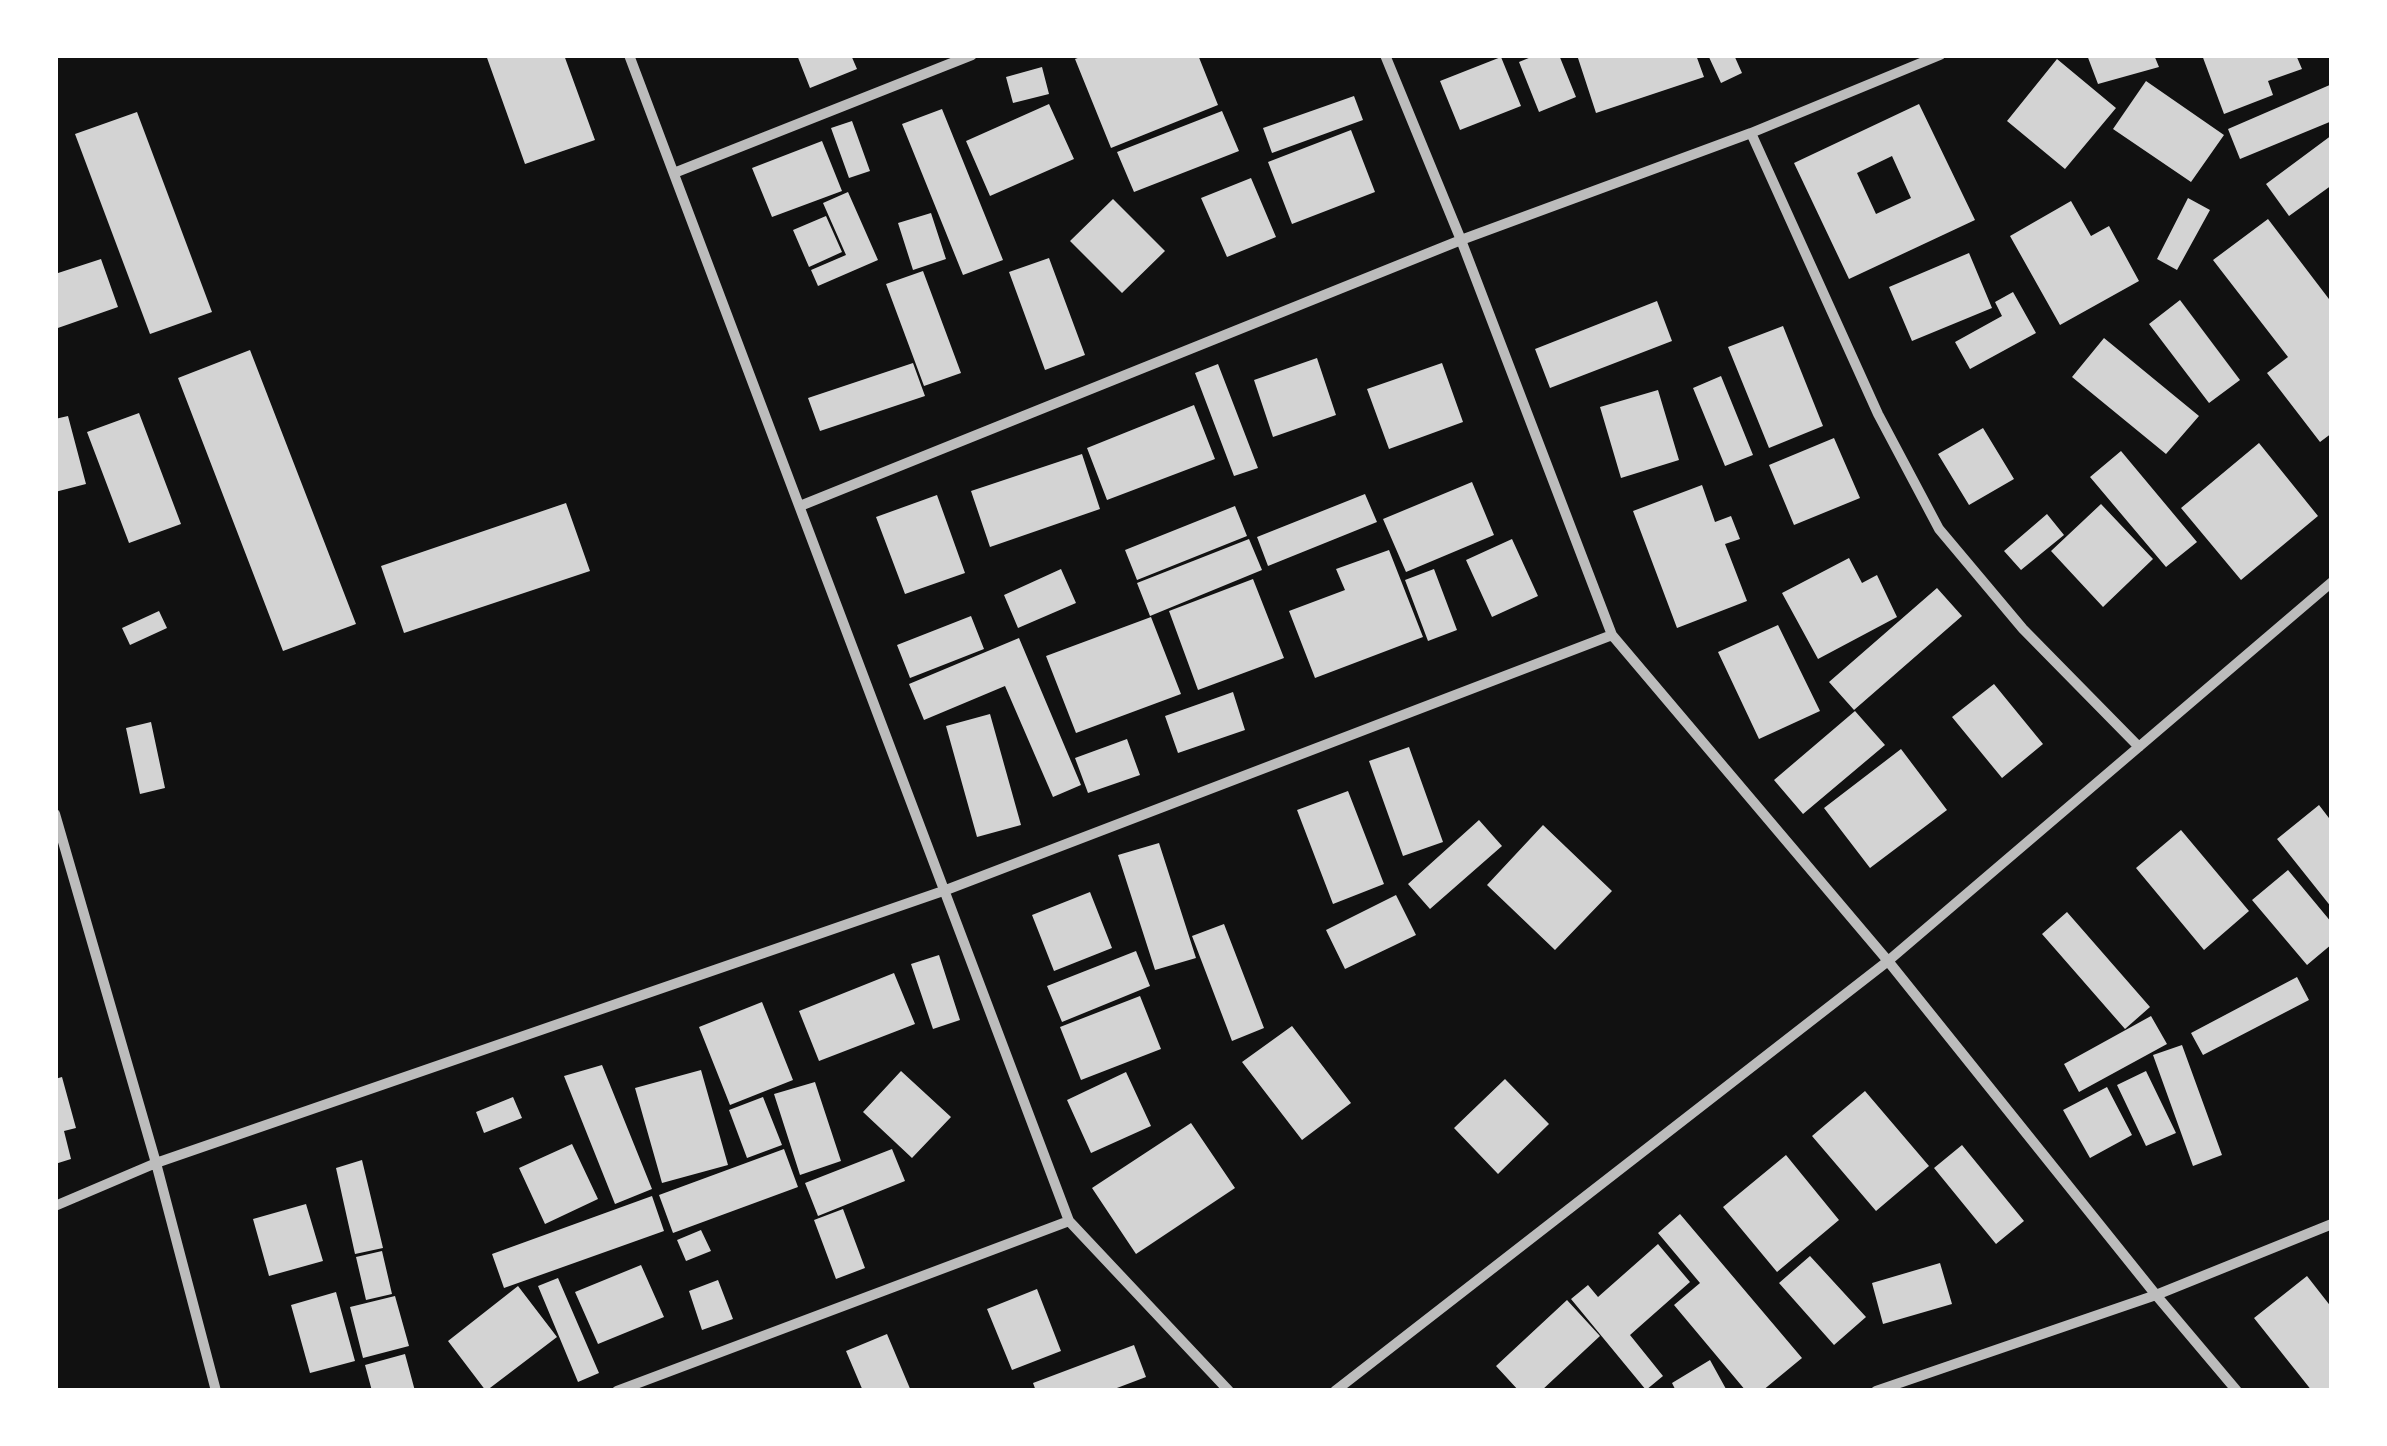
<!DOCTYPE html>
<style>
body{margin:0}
#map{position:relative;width:2387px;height:1446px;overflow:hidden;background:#111;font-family:Manrope,sans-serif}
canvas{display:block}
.frame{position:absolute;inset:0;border:58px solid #fff;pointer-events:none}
</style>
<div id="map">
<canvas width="2387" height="1446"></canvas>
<div class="frame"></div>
</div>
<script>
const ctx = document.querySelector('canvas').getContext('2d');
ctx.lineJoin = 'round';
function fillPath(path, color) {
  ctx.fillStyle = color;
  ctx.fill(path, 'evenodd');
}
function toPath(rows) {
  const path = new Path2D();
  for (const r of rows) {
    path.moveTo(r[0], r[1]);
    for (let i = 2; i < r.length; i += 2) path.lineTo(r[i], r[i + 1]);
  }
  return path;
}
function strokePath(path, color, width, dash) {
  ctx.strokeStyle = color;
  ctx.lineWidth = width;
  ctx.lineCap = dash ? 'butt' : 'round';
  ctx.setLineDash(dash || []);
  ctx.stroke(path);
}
fillPath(toPath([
 [486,55,564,55,595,140,525,164],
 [797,55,851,55,857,69,810,88],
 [1086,55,1198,55,1218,105,1111,148,1075,59],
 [1536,55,1559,55,1576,97,1539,112,1519,62],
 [1577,55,1696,55,1704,77,1596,113],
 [1708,55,1734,55,1742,73,1721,83],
 [2087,55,2154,55,2159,67,2098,84],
 [2202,55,2296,55,2302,69,2268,81,2273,95,2224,114],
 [1501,57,1521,106,1460,130,1440,81],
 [2057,59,2116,108,2065,169,2007,121],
 [1042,67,1049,94,1013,103,1006,77],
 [2146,81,2224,135,2191,182,2113,129],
 [2332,84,2332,121,2240,159,2228,129],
 [1354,96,1363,120,1272,153,1263,128],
 [1049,104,1074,159,990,196,966,141],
 [1919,104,1975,220,1849,279,1794,163],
 [1892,156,1911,198,1876,214,1857,173],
 [942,109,1003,260,963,275,902,124],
 [1222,111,1239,151,1134,192,1117,152],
 [137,112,212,312,150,334,75,134],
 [852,121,870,171,849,178,831,128],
 [1351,130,1375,192,1292,224,1268,162],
 [2332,135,2332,185,2289,216,2266,184],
 [822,141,842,191,772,217,752,168],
 [1251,178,1276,237,1227,257,1201,198],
 [848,192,878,260,818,286,811,270,846,255,823,203],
 [2188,198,2210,210,2177,270,2157,259],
 [1113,199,1165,251,1122,293,1070,241],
 [2071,201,2091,236,2109,226,2139,281,2060,325,2010,236],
 [931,213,946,259,913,270,898,223],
 [826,216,842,252,809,267,793,230],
 [2268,219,2332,303,2332,433,2320,442,2267,373,2288,357,2213,260],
 [1969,253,1992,308,1912,341,1889,287],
 [1049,258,1085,355,1045,370,1009,272],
 [101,259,118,307,55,329,55,274],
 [923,271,961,373,924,386,886,284],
 [2013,292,2036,333,1970,369,1955,342,2002,316,1995,302],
 [2180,300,2240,380,2209,403,2149,324],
 [1657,301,1672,341,1550,388,1535,349],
 [1783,326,1823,426,1769,448,1728,347],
 [2104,338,2199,416,2166,454,2072,377],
 [250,350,356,624,283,651,178,378],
 [1317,358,1336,415,1273,437,1254,380],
 [913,363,925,396,820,431,808,398],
 [1442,363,1463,422,1389,449,1367,389],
 [1218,364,1258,468,1234,476,1195,373],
 [1721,376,1753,455,1725,466,1693,388],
 [1658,390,1679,460,1621,478,1600,407],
 [1194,405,1215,459,1107,500,1087,448],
 [139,413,181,524,129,543,87,432],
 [68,416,86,484,55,492,55,419],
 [1983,428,2014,479,1969,505,1938,454],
 [1834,438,1860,498,1794,525,1769,465],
 [2259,443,2318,516,2241,580,2181,508],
 [2121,451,2197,542,2166,567,2090,477],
 [1082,454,1100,509,990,547,971,491],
 [1472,482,1494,535,1406,572,1383,519],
 [1702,485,1715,522,1731,516,1740,539,1725,544,1747,601,1677,628,1633,511],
 [1365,494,1377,522,1268,566,1257,537],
 [937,495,965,573,905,594,876,517],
 [566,503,590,571,404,633,381,566],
 [2101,504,2153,559,2103,607,2051,551],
 [1235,506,1247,536,1137,580,1125,550],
 [2047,514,2064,535,2021,570,2004,551],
 [1249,539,1262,570,1150,616,1137,583],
 [1512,539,1538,596,1492,617,1466,560],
 [1389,550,1423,637,1315,678,1289,611,1345,590,1336,569],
 [1849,558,1862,583,1877,575,1897,617,1818,659,1782,593],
 [1061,569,1076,603,1018,628,1004,595],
 [1434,569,1457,630,1428,641,1405,580],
 [1253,579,1284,658,1198,690,1169,611],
 [1937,588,1962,616,1854,710,1829,682],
 [159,611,167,628,130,645,122,628],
 [971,616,984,649,910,678,897,645],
 [1151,617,1181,694,1076,733,1046,656],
 [1778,625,1820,711,1759,739,1718,652],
 [1019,638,1081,785,1053,797,1005,686,924,720,909,684],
 [1994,684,2043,744,2002,778,1952,717],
 [1233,692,1245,730,1178,753,1165,716],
 [1855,711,1885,745,1803,814,1774,780],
 [990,714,1021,825,977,837,946,726],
 [151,722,165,788,140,794,126,728],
 [1127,739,1140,775,1088,793,1075,758],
 [1409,747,1443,842,1403,856,1369,761],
 [1901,749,1947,810,1870,868,1824,808],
 [1348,791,1384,884,1333,904,1297,810],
 [2319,805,2332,822,2332,908,2277,839],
 [1479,820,1502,846,1430,909,1408,884],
 [1543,825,1612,891,1555,950,1487,885],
 [2181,830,2249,911,2204,950,2136,868],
 [1159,843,1196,958,1155,970,1118,855],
 [2288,870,2332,923,2332,944,2307,965,2252,900],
 [1090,892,1112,948,1054,971,1032,915],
 [1396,895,1416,935,1345,969,1326,930],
 [2067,912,2150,1007,2125,1029,2042,934],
 [1224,924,1264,1028,1232,1041,1192,936],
 [1136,951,1150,986,1062,1022,1047,986],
 [939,955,960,1020,933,1029,911,964],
 [894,973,915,1024,819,1061,799,1011],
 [2297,977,2309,1000,2203,1055,2191,1033],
 [1140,996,1161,1049,1081,1080,1060,1027],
 [762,1002,793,1080,730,1105,699,1027],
 [2151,1016,2167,1044,2079,1092,2064,1064],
 [1292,1026,1351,1103,1302,1140,1242,1062],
 [2182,1045,2222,1155,2193,1166,2153,1055],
 [602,1065,652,1189,615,1204,564,1076],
 [701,1070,728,1165,662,1183,635,1088],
 [901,1071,951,1117,912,1158,863,1112],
 [2146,1071,2176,1133,2146,1146,2117,1085],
 [1126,1072,1151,1126,1091,1153,1067,1100],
 [62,1077,76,1128,64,1131,71,1159,55,1164,55,1079],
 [1505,1079,1549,1124,1498,1174,1454,1128],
 [815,1082,841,1161,800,1175,774,1094],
 [2107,1087,2132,1135,2090,1158,2063,1110],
 [1865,1091,1929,1166,1876,1211,1812,1136],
 [513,1097,522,1118,484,1133,476,1112],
 [763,1097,782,1145,747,1158,729,1110],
 [1191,1123,1235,1188,1136,1254,1092,1188],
 [572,1144,598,1199,545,1224,519,1168],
 [1962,1145,2024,1221,1996,1244,1934,1168],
 [784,1149,798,1187,673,1233,659,1195],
 [892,1149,905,1181,818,1216,805,1183],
 [1786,1155,1839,1220,1777,1272,1723,1207],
 [362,1160,383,1248,355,1254,336,1168],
 [652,1196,664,1231,504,1288,492,1254],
 [306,1204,323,1261,269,1276,253,1219],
 [843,1209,865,1268,836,1279,814,1220],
 [1680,1214,1802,1358,1762,1391,1746,1391,1674,1305,1700,1283,1658,1233],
 [701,1230,711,1251,686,1261,677,1240],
 [1658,1244,1690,1282,1630,1335,1663,1376,1646,1390,1571,1299,1588,1285,1598,1297],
 [382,1251,392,1294,366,1300,356,1257],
 [1810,1256,1866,1317,1834,1345,1779,1283],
 [1940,1263,1952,1304,1883,1324,1872,1283],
 [641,1265,664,1317,598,1344,575,1292],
 [2307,1276,2332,1308,2332,1391,2312,1391,2254,1318],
 [558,1278,599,1373,578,1382,538,1286],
 [718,1280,733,1319,702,1330,689,1291],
 [518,1286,557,1337,486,1391,448,1341],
 [1037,1289,1061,1351,1012,1370,987,1309],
 [336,1292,355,1361,310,1373,291,1305],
 [395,1296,409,1346,363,1358,350,1307],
 [1567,1300,1600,1336,1541,1391,1519,1391,1496,1366],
 [887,1334,911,1391,863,1391,846,1351],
 [1134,1345,1146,1377,1109,1391,1036,1391,1033,1383],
 [405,1354,415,1391,372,1391,365,1365],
 [1710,1360,1726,1389,1676,1391,1672,1383]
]), '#d3d3d3');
strokePath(toPath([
 [629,55,1069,1221,1229,1391],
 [1385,55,1461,240,1612,635,1888,961,2156,1295,2237,1391],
 [1751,133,1878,414,1939,529,2023,629,2139,747],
 [674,173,972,55],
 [800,506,1461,240,1751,133,1940,55],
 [55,814,156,1163,216,1391],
 [55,1206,156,1163,946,890,1612,635],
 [617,1391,1069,1221],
 [1335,1391,1888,961,2332,582],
 [1876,1391,2156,1295,2332,1224]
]), '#bcbcbc', 10);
</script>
